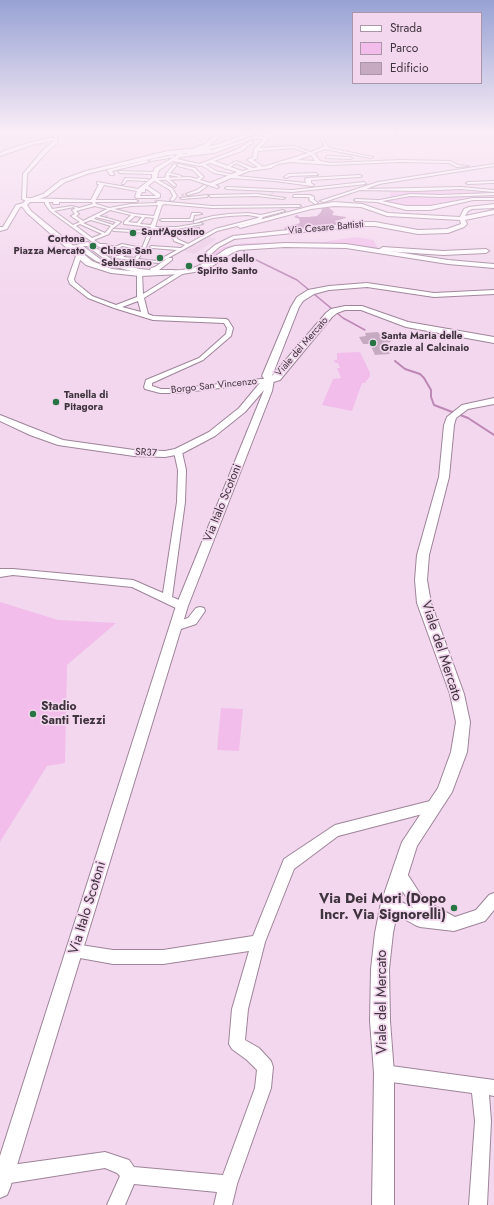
<!DOCTYPE html>
<style>
body{margin:0}
#map{position:relative;width:494px;height:1205px;overflow:hidden;background:#f3d7ee;font-family:Jost,sans-serif}
canvas{display:block}
.legend{position:absolute;left:352px;top:12px;width:130px;height:72px;box-sizing:border-box;background:#f3d7ee;border:1px solid #ab96a8;margin:0;padding:5px 7px;list-style:none;font-size:12px;color:#3f343e}
.legend li{display:flex;align-items:center;gap:8px;height:20px}
.legend b{width:20px;border:1px solid #ab96a8}
</style>
<div id="map">
<canvas width="494" height="1205"></canvas>
<ul class="legend">
<li><b style="height:5px;background:#fff"></b>Strada</li>
<li><b style="height:11px;background:#f2bdeb"></b>Parco</li>
<li><b style="height:11px;background:#c5aac1"></b>Edificio</li>
</ul>
</div>
<script>
const ctx = document.querySelector('canvas').getContext('2d');
ctx.lineJoin = 'round';
function fillPath(path, color) {
  ctx.fillStyle = color;
  ctx.fill(path, 'evenodd');
}
function toPath(rows) {
  const path = new Path2D();
  for (const r of rows) {
    path.moveTo(r[0], r[1]);
    for (let i = 2; i < r.length; i += 2) path.lineTo(r[i], r[i + 1]);
  }
  return path;
}
function strokePath(path, color, width, dash) {
  ctx.strokeStyle = color;
  ctx.lineWidth = width;
  ctx.lineCap = dash ? 'butt' : 'round';
  ctx.setLineDash(dash || []);
  ctx.stroke(path);
}
function label(font, color, halo, rows, align = 'center') {
  ctx.font = font + ' Jost,sans-serif';
  ctx.lineWidth = 3.5;
  ctx.setLineDash([]);
  ctx.textBaseline = 'middle';
  ctx.strokeStyle = halo;
  ctx.fillStyle = color;
  for (const [text, x, y, turn = 0] of rows) {
    ctx.save();
    ctx.translate(x, y);
    ctx.rotate((+turn || 0) * Math.PI / 180);
    ctx.textAlign = isNaN(turn) ? turn : align;
    if (halo) ctx.strokeText(text, 0, 0);
    ctx.fillText(text, 0, 0);
    ctx.restore();
  }
}
fillPath(toPath([
 [210,237,217,239,194,254,184,251,196,244,199,245,198,243]
]), '#eac9e5');
fillPath(toPath([
 [451,190,494,193,494,197,468,198,428,206,413,207,383,201,384,199,390,197,390,192],
 [357,237,373,240,378,248,375,249,349,245,246,245,215,258,209,256,224,247,243,243,321,242],
 [360,352,370,373,370,376,365,383,362,383,352,411,322,405,333,379,341,378,337,368,340,368,338,363,335,363,334,360,337,360,337,353],
 [0,602,58,620,116,623,67,665,65,763,47,766,0,842],
 [221,708,243,709,239,751,217,750]
]), '#f2bdeb');
fillPath(toPath([
 [327,206,334,212,332,215,346,217,346,218,335,221,337,224,286,230,284,228,300,223,299,219,294,217,297,215,299,217,308,217,317,216,321,212,322,209,320,207]
]), '#c08bb9');
strokePath(toPath([
 [187,131,201,142]
]), '#bd87b6', 1);
strokePath(toPath([
 [243,249,246,255,297,280,343,318,365,330]
]), '#bd87b6', 1.5);
strokePath(toPath([
 [395,361,405,369,420,374,424,378,431,390,431,397,434,405,468,418,494,435]
]), '#bd87b6', 2);
fillPath(toPath([
 [378,332,380,335,387,335,391,342,384,343,390,354,375,355,370,344,363,344,359,337,366,336,365,333]
]), '#c5aac1');
strokePath(toPath([
 [181,195,188,194],
 [270,197,273,190],
 [154,201,158,202],
 [105,217,108,216]
]), '#cfb6cb', 3, [3, 1.5]);
const pedestrian = toPath([
 [395,133,396,133,397,134,394,136,395,133],
 [327,156,350,157,352,158,350,159,326,158,327,156],
 [236,161,253,168,254,169,251,170,236,163,227,169,224,168,236,161],
 [201,163,203,163,216,171,237,176,235,177,214,173,201,165,201,163],
 [174,164,177,165,170,173,182,176,180,177,169,175,169,179,176,185,175,187,165,179,166,174,174,164],
 [178,164,195,168,204,177,198,181,196,181,196,179,200,177,193,170,178,166,178,164],
 [125,178,147,179,149,180,147,181,127,180,124,184,122,184,125,178],
 [153,178,155,178,172,188,177,196,173,201,170,200,173,196,170,190,153,180,153,178],
 [204,185,207,186,199,192,188,195,186,194,197,190,204,185],
 [494,193,494,195,440,197,410,196,377,202,375,201,410,194,440,195,494,193],
 [257,194,285,198,283,199,257,196,211,197,209,196,211,195,257,194],
 [208,195,207,197,182,199,180,198,208,195],
 [294,195,310,195,314,197,314,199,313,199,318,203,315,204,309,200,310,198,308,197,293,197,294,195],
 [45,199,47,199,52,209,72,206,79,208,93,204,91,201,93,200,136,200,138,201,136,202,95,202,96,204,109,208,131,204,158,203,156,202,158,201,212,206,299,205,301,206,299,207,212,208,165,204,162,205,155,227,177,227,201,223,203,224,177,229,154,229,152,233,174,233,199,228,199,230,176,235,177,239,188,244,215,229,258,218,259,217,248,215,229,216,213,218,195,223,194,223,194,221,213,216,229,214,248,213,261,215,283,210,285,211,263,217,261,220,217,231,159,263,137,261,130,270,129,270,127,269,133,260,114,258,98,246,96,246,95,244,50,211,45,204,45,199],
 [158,205,154,216,134,214,114,209,131,206,158,205],
 [95,206,107,209,83,221,76,216,79,214,76,211,95,206],
 [74,207,75,209,72,210,75,214,71,216,80,222,73,225,54,211,74,207],
 [110,210,131,215,124,222,124,224,151,227,149,231,114,229,112,230,114,231,148,233,142,248,122,244,115,247,105,244,100,244,94,240,109,234,112,229,121,222,99,216,110,210],
 [135,216,142,217,137,223,128,222,135,216],
 [96,217,116,222,113,225,94,219,96,217],
 [145,217,154,218,151,225,140,224,145,217],
 [91,220,111,226,105,233,83,223,91,220],
 [80,224,102,234,92,238,76,226,80,224],
 [151,235,172,235,174,241,185,245,181,248,151,246,150,247,152,248,177,250,157,261,138,259,145,249,151,235],
 [103,246,105,246,124,252,119,256,116,256,103,246],
 [122,246,141,250,135,258,123,257,129,252,119,248,122,246],
 [54,199,56,199,56,202,59,202,59,204,53,204,54,199],
 [192,213,200,213,202,214,194,215,193,220,191,221,162,221,160,220,162,219,190,219,192,213]
]);
const minor = toPath([
 [220,131,225,131,209,146,195,150,195,148,205,144,220,131],
 [255,136,270,138,259,148,293,146,311,152,325,146,320,139,322,138,329,148,373,157,371,158,325,149,314,153,320,161,331,163,400,160,450,161,458,165,469,166,457,167,449,163,400,162,331,165,291,162,278,164,271,168,249,171,237,176,306,183,305,179,307,178,360,175,362,176,360,177,311,180,311,183,314,185,312,186,275,181,231,178,215,185,219,187,217,188,190,179,155,180,148,186,160,194,160,197,158,198,137,198,135,197,137,191,104,185,95,201,93,202,28,202,22,199,23,174,43,150,55,140,32,145,0,156,0,153,6,150,28,143,50,138,57,138,58,142,47,152,27,174,26,198,91,200,99,184,97,184,97,182,138,189,152,178,152,174,120,173,118,171,153,172,155,168,176,156,180,151,184,152,182,154,187,154,189,152,209,149,212,150,255,136],
 [255,138,264,139,254,149,253,157,247,160,258,167,242,171,214,161,242,151,253,142,252,140,238,149,200,164,177,159,180,157,214,153,255,138],
 [293,148,308,153,263,167,253,160,257,158,258,151,293,148],
 [311,155,315,161,298,160,311,155],
 [173,161,200,166,210,163,237,172,210,183,190,177,157,178,159,170,173,161],
 [145,189,147,189,156,196,140,196,142,192,145,192,145,189],
 [173,155,175,157,151,161,149,160,173,155],
 [147,160,149,162,112,171,114,175,110,175,107,170,147,160],
 [494,164,494,166,379,184,366,189,461,187,494,190,494,192,461,189,416,191,360,190,324,202,320,201,378,182,494,164],
 [316,173,318,175,290,176,286,178,284,177,289,174,316,173],
 [494,181,494,183,468,184,466,183,468,182,494,181],
 [364,182,366,184,292,192,227,189,225,188,227,187,292,190,364,182],
 [473,198,494,198,494,200,473,200,430,210,406,210,377,202,356,201,354,200,356,199,377,200,406,206,430,206,473,198],
 [334,202,362,204,388,213,460,217,464,209,469,207,494,204,494,208,472,209,468,211,465,216,494,210,494,214,465,220,467,224,464,227,448,233,418,234,375,226,362,226,234,239,219,247,208,257,208,258,214,263,213,264,209,264,202,259,203,255,215,245,233,236,362,222,375,222,418,230,447,229,461,224,460,220,387,216,361,207,334,206,311,209,240,228,237,226,311,206,334,202],
 [24,203,27,205,20,207,7,229,0,231,0,227,3,227,16,205,24,203],
 [88,242,111,259,110,262,140,269,150,270,151,268,155,267,168,258,172,258,172,260,159,270,173,270,175,271,175,273,142,273,143,294,180,271,184,271,184,273,144,298,148,314,153,316,226,319,228,320,233,328,231,336,203,360,152,383,152,386,161,389,176,389,270,378,273,378,273,382,176,393,160,393,145,389,144,387,146,380,199,358,226,334,227,328,224,323,153,320,114,308,88,298,70,284,68,279,77,253,82,254,74,279,75,282,92,296,116,305,137,297,137,274,139,273,104,264,96,261,77,248,71,249,68,247,88,242],
 [83,246,87,246,106,260,100,259,83,246],
 [138,301,141,312,122,307,138,301],
 [383,247,443,251,486,249,489,251,486,253,443,255,384,251,378,252,378,250,383,247],
 [175,450,178,450,182,452,186,470,185,502,172,597,186,603,187,606,186,609,178,609,132,587,13,575,0,577,0,569,13,569,133,580,163,593,177,502,178,470,174,452,175,450],
 [200,607,204,608,205,611,196,624,175,631,171,630,170,627,171,624,188,618,196,608,200,607],
 [434,800,438,802,440,806,438,810,338,836,294,869,265,942,248,1009,245,1040,259,1048,271,1061,273,1067,271,1088,237,1184,232,1205,214,1205,217,1192,134,1184,125,1205,107,1205,120,1176,117,1173,105,1168,4,1184,0,1183,0,1165,4,1166,105,1152,129,1160,134,1167,223,1175,255,1088,257,1070,247,1060,232,1049,229,1044,232,1009,249,951,163,964,113,964,69,956,67,951,69,946,74,944,113,950,163,950,253,936,284,859,335,825,434,800],
 [399,867,404,869,424,900,455,917,476,910,489,895,494,893,494,910,485,921,454,931,420,927,415,925,385,908,383,903,385,898,390,896,413,908,392,874,394,869,399,867],
 [384,1065,494,1080,494,1096,489,1095,491,1121,487,1205,469,1205,475,1121,472,1093,384,1081,378,1079,376,1073,378,1067,384,1065]
]);
const tertiary = toPath([
 [270,377,274,380,272,391,188,606,10,1188,7,1195,0,1198,0,1156,176,606,264,390,245,412,215,436,181,454,165,457,134,456,58,445,30,435,0,421,0,415,63,440,134,450,165,451,175,449,209,432,239,408,259,384,270,377]
]);
const secondary = toPath([
 [253,131,272,131,254,134,223,146,200,152,168,155,90,173,65,182,47,196,30,202,27,205,31,211,92,261,112,269,140,272,182,270,196,267,208,261,226,249,235,246,285,243,346,244,448,260,494,264,494,268,448,264,346,248,285,247,239,250,232,253,214,265,201,271,182,274,140,276,111,273,86,265,27,213,21,205,26,200,43,194,61,180,86,171,168,151,200,148,219,144,253,131],
 [367,283,434,293,494,290,494,294,434,297,367,287,329,290,314,294,303,301,299,307,272,376,326,313,331,309,345,306,362,306,408,322,494,337,494,343,406,327,361,310,345,310,337,313,332,317,280,380,270,383,267,382,262,376,291,307,297,297,308,290,329,286,367,283],
 [494,398,494,404,468,409,456,418,454,425,449,477,429,555,427,580,431,603,464,694,470,722,467,752,452,792,417,846,399,903,393,933,389,969,390,1021,394,1073,394,1205,372,1205,374,1073,370,1021,371,969,375,933,381,903,402,842,438,788,451,752,456,722,450,694,417,603,415,580,417,555,439,477,444,425,447,417,462,405,494,398]
]);
strokePath(pedestrian, '#9d8499', 2);
strokePath(minor, '#9d8499', 2);
strokePath(tertiary, '#9d8499', 2);
strokePath(secondary, '#9d8499', 2);
fillPath(pedestrian, '#fff');
fillPath(minor, '#fff');
fillPath(tertiary, '#fff');
fillPath(secondary, '#fff');
const sky = ctx.createLinearGradient(0, 0, 0, 300);
sky.addColorStop(0, '#97a2d4');
sky.addColorStop(0.44, '#faedf7');
sky.addColorStop(1, '#faedf700');
ctx.fillStyle = sky;
ctx.fillRect(0, 0, 494, 300);
for (const [x, y, r, color] of [
 [133,233,4,"#277444"],
 [93,246,4,"#277444"],
 [160,258,4,"#277444"],
 [189,266,4,"#277444"],
 [373,343,4,"#277444"],
 [56,402,4,"#277444"],
 [33,714,4,"#277444"],
 [454,908,4,"#277444"]
]) {
  const dot = new Path2D();
  dot.arc(x, y, r, 0, 2 * Math.PI);
  ctx.fillStyle = color;
  ctx.fill(dot);
  strokePath(dot, '#f3d7ee', 1.5);
}
label('10px', '#3f343e', '#f3d7ee', [
 ["Via Cesare Battisti",326,228,-5],
 ["Viale del Mercato",302,347,-49],
 ["Borgo San Vincenzo",214,386,-6],
 ["SR37",146,453,4]
]);
label('bold 10px', '#3f343e', '#f3d7ee', [
 ["Sant'Agostino",141,233],
 ["Cortona",85,240,"right"],
 ["Piazza Mercato",85,252,"right"],
 ["Chiesa San",152,252,"right"],
 ["Sebastiano",152,264,"right"],
 ["Chiesa dello",197,260],
 ["Spirito Santo",197,272],
 ["Santa Maria delle",381,337],
 ["Grazie al Calcinaio",381,349],
 ["Tanella di",64,396],
 ["Pitagora",64,408]
], 'left');
label('12px', '#3f343e', '#f3d7ee', [
 ["Via Italo Scotoni",223,503,-68]
]);
label('bold 12px', '#3f343e', '#f3d7ee', [
 ["Stadio",41,707],
 ["Santi Tiezzi",41,721]
], 'left');
label('14px', '#3f343e', '#f3d7ee', [
 ["Viale del Mercato",441,651,72],
 ["Via Italo Scotoni",88,908,-73],
 ["Viale del Mercato",383,1002,-90]
]);
label('bold 14px', '#3f343e', '#f3d7ee', [
 ["Via Dei Mori (Dopo",446,900],
 ["Incr. Via Signorelli)",446,916]
], 'right');
</script>
